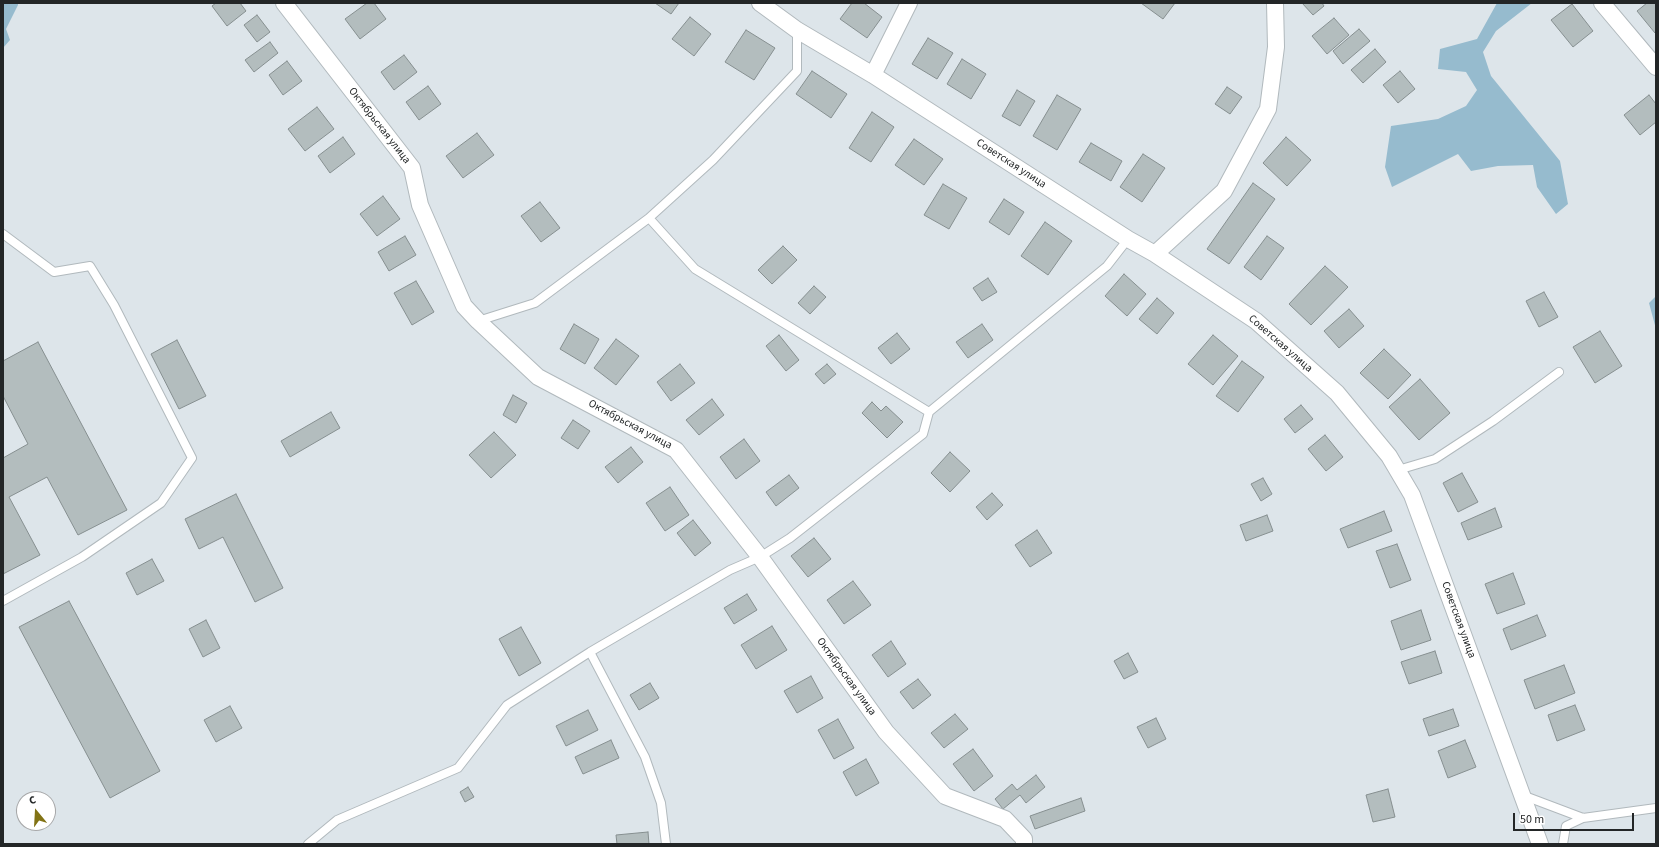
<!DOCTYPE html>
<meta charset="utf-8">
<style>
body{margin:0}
#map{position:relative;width:1659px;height:847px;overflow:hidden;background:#dde5ea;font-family:"Source Sans 3",sans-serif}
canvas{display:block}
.frame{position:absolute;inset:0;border:4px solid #232627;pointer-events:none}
.north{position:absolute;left:16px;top:791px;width:40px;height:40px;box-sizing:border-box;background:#fff;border:1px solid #a7a8a9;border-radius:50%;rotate:342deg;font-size:11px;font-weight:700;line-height:16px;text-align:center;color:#232627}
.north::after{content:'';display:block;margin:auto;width:14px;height:18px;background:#827315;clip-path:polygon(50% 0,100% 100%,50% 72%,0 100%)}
.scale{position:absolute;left:1513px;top:813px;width:121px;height:18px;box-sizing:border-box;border:2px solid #232627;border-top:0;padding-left:5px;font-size:12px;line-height:14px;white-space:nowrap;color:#232627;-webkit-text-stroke:3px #fff;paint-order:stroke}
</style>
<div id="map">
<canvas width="1659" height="847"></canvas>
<div class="frame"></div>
<div class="north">С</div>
<div class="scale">50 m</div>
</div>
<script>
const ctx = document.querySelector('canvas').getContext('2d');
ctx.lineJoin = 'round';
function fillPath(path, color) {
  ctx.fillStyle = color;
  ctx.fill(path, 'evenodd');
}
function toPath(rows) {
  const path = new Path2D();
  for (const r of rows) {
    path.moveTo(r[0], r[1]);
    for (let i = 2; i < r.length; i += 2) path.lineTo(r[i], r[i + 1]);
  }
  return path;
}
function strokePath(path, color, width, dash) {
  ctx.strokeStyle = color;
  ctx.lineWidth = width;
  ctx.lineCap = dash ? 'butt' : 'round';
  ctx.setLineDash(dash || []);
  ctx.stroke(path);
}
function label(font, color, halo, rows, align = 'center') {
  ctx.font = font + ' "Source Sans 3",sans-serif';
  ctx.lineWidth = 3;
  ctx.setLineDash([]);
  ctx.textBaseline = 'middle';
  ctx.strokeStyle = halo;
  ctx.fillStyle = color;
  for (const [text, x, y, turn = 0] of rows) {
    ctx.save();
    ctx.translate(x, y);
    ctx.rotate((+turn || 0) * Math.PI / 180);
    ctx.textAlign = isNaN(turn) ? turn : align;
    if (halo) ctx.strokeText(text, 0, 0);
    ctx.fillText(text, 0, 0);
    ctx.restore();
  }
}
fillPath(toPath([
 [3,3,18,3,18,5,6,29,10,40,3,48],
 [1497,3,1532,3,1496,31,1483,52,1491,76,1560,161,1568,204,1556,214,1537,187,1533,165,1498,166,1471,171,1458,154,1392,187,1385,167,1391,126,1438,119,1466,106,1477,90,1466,72,1438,69,1440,49,1477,39],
 [1656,296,1656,329,1649,303]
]), '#96bbce');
const building = toPath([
 [216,3,240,3,246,11,227,26,212,6,216,3],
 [367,3,374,3,386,19,360,39,345,19,367,3],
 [655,3,679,3,671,14,655,3],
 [852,3,864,3,882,17,867,38,840,19,852,3],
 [1141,3,1175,3,1163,19,1141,3],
 [1302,3,1322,3,1324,6,1313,15,1302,3],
 [1647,3,1656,3,1656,31,1655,33,1637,11,1647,3],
 [1572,4,1593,31,1573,47,1551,20,1572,4],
 [257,15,270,32,257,42,244,25,257,15],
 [690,17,711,34,694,56,672,39,690,17],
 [1334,18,1349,35,1327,54,1312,36,1334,18],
 [1359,29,1370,41,1343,64,1333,51,1359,29],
 [746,30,775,48,754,80,725,62,746,30],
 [928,38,953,53,937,79,912,64,928,38],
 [270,42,278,53,254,72,245,60,270,42],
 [1375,49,1386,62,1363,83,1351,70,1375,49],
 [404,55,417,72,394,90,381,72,404,55],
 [962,59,986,74,971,99,947,84,962,59],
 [287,61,302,81,283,95,269,75,287,61],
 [812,71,847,94,831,118,796,94,812,71],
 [1400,71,1415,89,1398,103,1383,85,1400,71],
 [428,86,441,104,419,120,406,102,428,86],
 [1227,87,1242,97,1230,114,1215,104,1227,87],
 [1017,90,1035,101,1020,126,1002,116,1017,90],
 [1057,95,1081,109,1057,150,1033,136,1057,95],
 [1649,95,1656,104,1656,122,1640,135,1624,115,1649,95],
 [317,107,334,129,305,151,288,129,317,107],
 [872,112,894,127,871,162,849,148,872,112],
 [477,133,494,155,463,178,446,156,477,133],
 [343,137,355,154,330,173,318,156,343,137],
 [1286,137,1311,160,1287,186,1263,163,1286,137],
 [914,139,943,159,924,185,895,165,914,139],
 [1091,143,1122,161,1111,181,1079,162,1091,143],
 [1143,154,1165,168,1142,202,1120,187,1143,154],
 [1253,183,1275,199,1229,264,1207,249,1253,183],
 [943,184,967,198,949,229,924,215,943,184],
 [383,196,400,219,377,236,360,214,383,196],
 [1004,199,1024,212,1009,235,989,222,1004,199],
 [540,202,560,228,541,242,521,216,540,202],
 [1045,222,1072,241,1048,275,1021,256,1045,222],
 [405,236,416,255,389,271,378,252,405,236],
 [1267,236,1284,248,1261,280,1244,267,1267,236],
 [783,246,797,260,772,284,758,270,783,246],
 [1325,266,1348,287,1311,325,1289,304,1325,266],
 [1124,274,1146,294,1127,316,1105,296,1124,274],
 [988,278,997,292,982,301,973,288,988,278],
 [416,281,434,312,412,325,394,293,416,281],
 [814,286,826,297,810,314,798,303,814,286],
 [1544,292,1558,317,1539,327,1526,301,1544,292],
 [1157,298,1174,313,1157,334,1139,319,1157,298],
 [1349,309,1364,326,1339,348,1324,331,1349,309],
 [574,324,599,339,585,364,560,349,574,324],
 [982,324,993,340,968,358,956,342,982,324],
 [1600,331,1622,366,1595,383,1573,347,1600,331],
 [897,333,910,349,891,364,878,348,897,333],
 [779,335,799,360,786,371,766,346,779,335],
 [1213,335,1238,356,1213,385,1188,364,1213,335],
 [616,339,639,356,616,385,594,368,616,339],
 [177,340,206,396,179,409,151,354,177,340],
 [38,342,127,510,78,535,47,477,9,497,40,555,3,574,3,458,28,444,3,396,3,361,38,342],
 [1384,349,1411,375,1388,399,1360,373,1384,349],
 [1242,361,1264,377,1238,412,1216,396,1242,361],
 [680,364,695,383,671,401,657,382,680,364],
 [827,364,836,374,824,384,815,374,827,364],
 [1420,379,1450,413,1419,440,1389,407,1420,379],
 [513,395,527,403,516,423,503,415,513,395],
 [712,399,724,415,699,435,686,420,712,399],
 [872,402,881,411,886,406,903,422,887,438,862,413,872,402],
 [1301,405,1313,419,1295,433,1284,419,1301,405],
 [331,412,340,428,290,457,281,441,331,412],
 [573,420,590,431,578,449,561,438,573,420],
 [494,432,516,455,491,478,469,455,494,432],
 [1325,435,1343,457,1326,471,1308,449,1325,435],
 [744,439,760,461,736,479,720,457,744,439],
 [631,447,643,462,618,483,605,467,631,447],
 [950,452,970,471,950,492,931,473,950,452],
 [1462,473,1478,502,1458,512,1443,483,1462,473],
 [789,475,799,488,776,506,766,492,789,475],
 [1263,478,1272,494,1261,501,1251,484,1263,478],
 [670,487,689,515,665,531,646,503,670,487],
 [992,493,1003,505,987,520,976,507,992,493],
 [236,494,283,588,255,602,223,537,199,549,185,519,236,494],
 [1495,508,1502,527,1468,540,1461,523,1495,508],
 [1384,511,1392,531,1348,548,1340,529,1384,511],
 [1267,515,1273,531,1246,541,1240,525,1267,515],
 [693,520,711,543,695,556,677,533,693,520],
 [1037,530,1052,553,1030,567,1015,545,1037,530],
 [814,538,831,559,808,577,791,556,814,538],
 [1397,544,1411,580,1390,588,1376,551,1397,544],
 [152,559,164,581,137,595,126,573,152,559],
 [1513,573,1525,604,1497,614,1485,584,1513,573],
 [853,581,871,605,844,624,827,600,853,581],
 [747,594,757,610,734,624,724,608,747,594],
 [69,601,160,771,110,798,19,627,69,601],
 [1421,610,1431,640,1401,650,1391,621,1421,610],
 [1537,615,1546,636,1511,650,1503,629,1537,615],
 [206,620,220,648,203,657,189,629,206,620],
 [772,626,787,650,756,669,741,645,772,626],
 [521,627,541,663,519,676,499,639,521,627],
 [891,641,906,664,888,677,872,655,891,641],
 [1435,651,1442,673,1409,684,1401,662,1435,651],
 [1128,653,1138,672,1124,679,1114,661,1128,653],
 [1564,665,1575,693,1535,709,1524,680,1564,665],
 [811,676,823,698,797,713,784,691,811,676],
 [918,679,931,695,913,709,900,692,918,679],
 [650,683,659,698,639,710,630,695,650,683],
 [1575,705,1585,730,1557,741,1548,715,1575,705],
 [230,706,242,728,216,742,204,720,230,706],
 [1453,709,1459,726,1429,736,1423,719,1453,709],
 [588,710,598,730,566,746,556,726,588,710],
 [955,714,968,729,944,748,931,733,955,714],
 [1156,718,1166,739,1148,748,1137,727,1156,718],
 [838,719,854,748,834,759,818,730,838,719],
 [611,740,619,758,583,774,575,757,611,740],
 [1465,740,1476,767,1448,778,1438,751,1465,740],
 [973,749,993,776,974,791,953,764,973,749],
 [866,759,879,783,856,796,843,772,866,759],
 [1036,775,1045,787,1026,803,1020,795,1003,809,995,799,1012,784,1017,790,1036,775],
 [468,787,474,797,465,802,460,792,468,787],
 [1388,789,1395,817,1373,822,1366,795,1388,789],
 [1081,798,1085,811,1035,829,1030,816,1081,798],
 [648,832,649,844,617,844,616,835,648,832]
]);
fillPath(building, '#b3bdbe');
strokePath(building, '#868f90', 1);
const service = toPath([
 [649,218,695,269,929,412],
 [3,234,54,272,90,266,114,305,192,458,161,503,82,557,3,601],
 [478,321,535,303,649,218,713,160,797,71,797,30],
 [1398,470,1435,459,1493,421,1559,372],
 [590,652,645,757,661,803,666,844],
 [1522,795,1583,818,1656,808],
 [308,844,337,820,458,768,507,705,590,652,730,570,760,557,790,538,923,434,929,412,1107,266,1128,239],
 [1563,844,1566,826,1583,818]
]);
const minor = toPath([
 [284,3,412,168,420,205,464,306,478,321,538,377,676,450,760,557,886,732,945,796,1005,819,1024,839,1024,844],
 [760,3,797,30,873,75,1128,239,1155,254,1256,321,1337,393,1389,456,1412,495,1540,844],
 [1602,3,1656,67],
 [873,75,909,3],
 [1155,254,1224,191,1268,109,1276,47,1275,3]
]);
strokePath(service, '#b1b9bd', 10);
strokePath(minor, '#b1b9bd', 18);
strokePath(service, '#fff', 8);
strokePath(minor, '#fff', 16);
label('11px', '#232627', '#fff', [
 ["Октябрьская улица",379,126,52],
 ["Советская улица",1011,164,33],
 ["Советская улица",1280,344,41],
 ["Октябрьская улица",630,425,28],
 ["Советская улица",1458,620,70],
 ["Октябрьская улица",846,677,54]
]);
</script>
